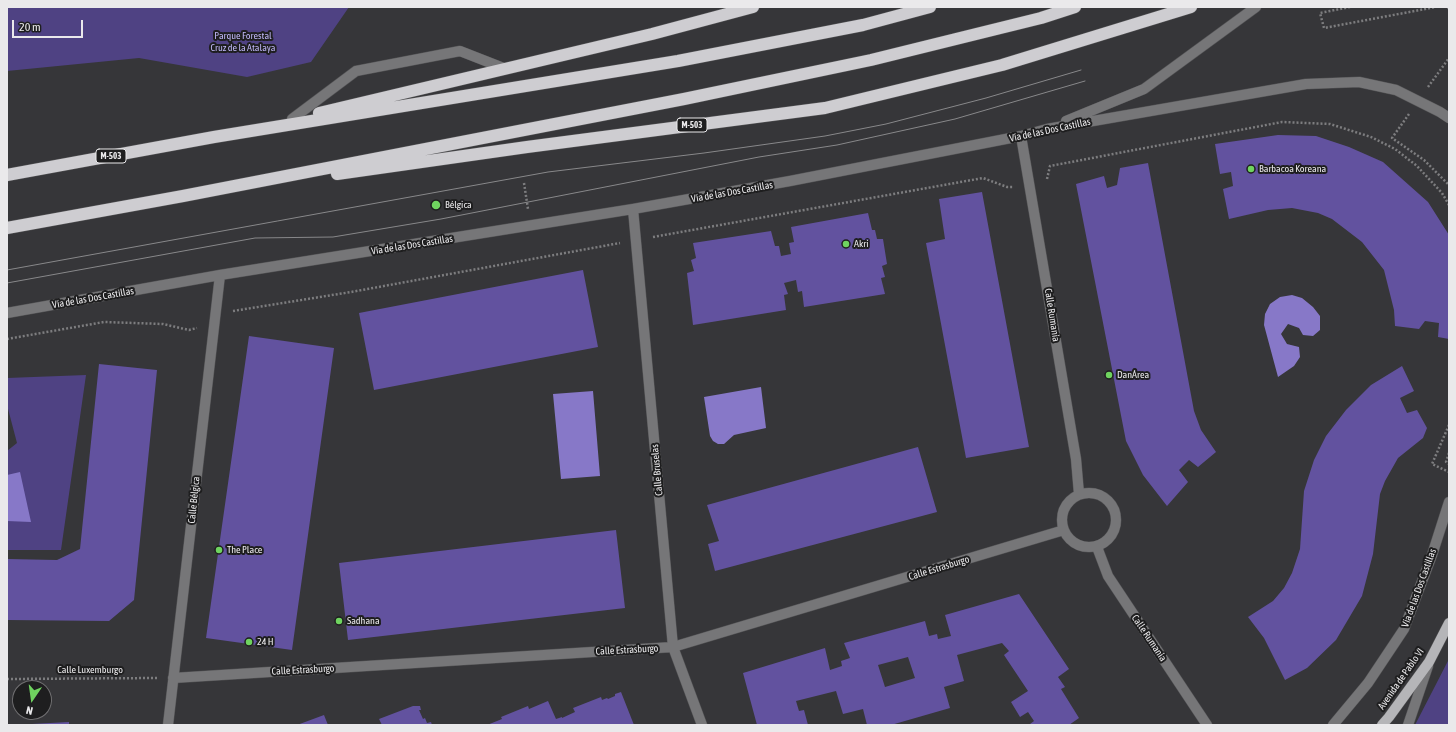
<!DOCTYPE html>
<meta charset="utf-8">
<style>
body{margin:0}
#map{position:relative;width:1456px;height:732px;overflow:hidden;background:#363639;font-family:"Asap Condensed",sans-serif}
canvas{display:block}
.frame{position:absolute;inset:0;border:8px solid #eae9eb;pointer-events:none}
.north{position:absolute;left:12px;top:680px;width:40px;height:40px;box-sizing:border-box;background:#1e1e1f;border:1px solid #706f71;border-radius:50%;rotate:193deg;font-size:11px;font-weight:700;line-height:16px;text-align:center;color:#eae9eb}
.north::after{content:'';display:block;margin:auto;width:14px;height:18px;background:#6fd35f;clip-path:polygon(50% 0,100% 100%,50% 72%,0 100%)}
.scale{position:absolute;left:12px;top:20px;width:71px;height:18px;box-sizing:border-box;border:2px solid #eae9eb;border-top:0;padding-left:5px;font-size:12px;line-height:14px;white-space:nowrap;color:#eae9eb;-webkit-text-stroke:3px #1e1e1f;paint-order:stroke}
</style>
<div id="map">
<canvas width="1456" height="732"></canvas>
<div class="frame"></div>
<div class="north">N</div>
<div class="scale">20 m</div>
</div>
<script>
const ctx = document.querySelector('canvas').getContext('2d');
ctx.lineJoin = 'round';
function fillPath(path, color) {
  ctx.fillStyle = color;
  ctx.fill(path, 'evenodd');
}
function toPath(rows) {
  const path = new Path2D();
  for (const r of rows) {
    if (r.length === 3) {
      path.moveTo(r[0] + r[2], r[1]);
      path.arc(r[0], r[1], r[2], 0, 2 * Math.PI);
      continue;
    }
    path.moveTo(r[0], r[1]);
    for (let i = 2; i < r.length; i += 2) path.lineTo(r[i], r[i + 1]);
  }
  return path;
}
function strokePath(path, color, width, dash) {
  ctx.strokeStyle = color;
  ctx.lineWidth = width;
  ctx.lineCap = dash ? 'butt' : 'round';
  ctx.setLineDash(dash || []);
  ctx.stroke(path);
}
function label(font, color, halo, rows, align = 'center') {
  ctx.font = font + ' "Asap Condensed",sans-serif';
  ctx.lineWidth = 4;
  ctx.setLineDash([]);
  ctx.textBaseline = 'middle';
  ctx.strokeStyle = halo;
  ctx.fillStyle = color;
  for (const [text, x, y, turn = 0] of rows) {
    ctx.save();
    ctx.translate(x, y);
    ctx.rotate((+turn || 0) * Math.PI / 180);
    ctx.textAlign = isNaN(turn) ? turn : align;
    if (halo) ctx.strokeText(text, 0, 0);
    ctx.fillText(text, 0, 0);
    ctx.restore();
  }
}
fillPath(toPath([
 [7,7,349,7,311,62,247,77,139,58,7,71],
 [86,375,61,550,7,550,7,451,17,443,7,405,7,378],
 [1449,659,1449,725,1415,725]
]), '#4f4283');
fillPath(toPath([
 [1292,295,1302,298,1313,307,1320,316,1320,330,1313,336,1303,335,1299,328,1288,324,1281,334,1287,344,1299,347,1300,357,1294,366,1278,377,1264,325,1265,314,1270,304,1280,297],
 [761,387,766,428,734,435,724,444,718,444,713,441,710,436,704,397],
 [593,391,600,476,561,479,553,394],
 [20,472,31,522,7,521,7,475]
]), '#8778c8');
fillPath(toPath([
 [1278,135,1316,136,1349,147,1383,162,1428,202,1449,235,1449,339,1438,337,1439,323,1425,321,1419,329,1395,326,1394,310,1384,270,1362,242,1332,219,1318,213,1292,208,1268,210,1229,219,1223,189,1233,186,1231,172,1220,174,1215,144],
 [1148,163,1194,411,1201,430,1216,452,1198,467,1189,460,1179,470,1188,482,1167,506,1143,475,1126,441,1076,184,1104,176,1107,188,1117,185,1120,168],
 [982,192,1029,447,966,458,926,243,945,239,939,199],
 [868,213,872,230,875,230,877,239,883,239,887,264,882,266,885,277,881,278,885,294,804,307,802,291,798,292,796,280,784,283,788,294,784,295,786,310,693,325,687,273,694,271,691,260,696,258,693,243,771,231,775,246,779,246,781,256,791,254,789,243,794,242,791,227],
 [583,270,598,347,374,390,359,313],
 [249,336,334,348,292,650,206,638],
 [99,364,157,370,134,600,109,621,7,620,7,559,57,560,80,549],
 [1402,366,1414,391,1400,398,1407,413,1417,410,1427,428,1423,438,1398,458,1385,481,1380,494,1373,554,1362,596,1336,640,1307,668,1285,680,1264,638,1248,617,1273,601,1284,588,1292,573,1300,549,1304,491,1314,460,1326,436,1346,410,1371,385],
 [918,447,937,512,715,571,708,544,719,541,707,505],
 [616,530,625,608,348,640,339,563],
 [1019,594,1069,669,1058,677,1065,687,1061,689,1079,718,1069,725,1031,725,1030,724,1034,721,1028,712,1020,717,1011,702,1028,691,1004,655,1009,651,1002,643,957,655,964,681,944,687,950,708,891,725,867,725,863,709,843,714,836,691,796,701,799,711,804,710,808,725,757,725,743,673,825,648,830,670,842,666,841,661,850,658,844,643,925,621,929,636,937,634,938,639,951,636,945,615],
 [908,657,915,678,885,687,878,665],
 [621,692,634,725,487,725,502,719,501,717,528,706,529,709,548,701,556,719,562,717,562,718,575,712,573,708,601,697,602,700,607,698,608,699,615,696,615,694],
 [413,706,420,706,421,710,419,710,423,719,425,718,427,723,431,722,432,725,382,725,379,719],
 [324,715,328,725,297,725],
 [69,722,69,725,32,725,32,724]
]), '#62529f');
const minor = toPath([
 [292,119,356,71,460,51,506,69],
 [1066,121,1144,89,1256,7],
 [1021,136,1076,459,1079,494],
 [633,209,673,647,702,725],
 [7,313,220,275,633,209,790,181,1021,136,1047,129,1306,84,1359,82,1396,90,1440,112,1449,118],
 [1089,520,27],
 [1097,547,1108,576,1207,725],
 [173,678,673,647,1064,530],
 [168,725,220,275],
 [1333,725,1368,683,1404,629,1432,555,1449,502],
 [1408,725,1428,666]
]);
const major = toPath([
 [1382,725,1389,717,1429,662,1449,623]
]);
const highway = toPath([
 [319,113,652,34,753,7],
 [337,174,527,147,825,108,1002,65,1191,7],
 [7,175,214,137,678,61,863,25,930,7],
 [7,228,183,196,684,99,871,60,1041,18,1075,7]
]);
strokePath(minor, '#535355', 11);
strokePath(major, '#535355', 11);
strokePath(highway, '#535355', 13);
strokePath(toPath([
 [1448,7,1449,10],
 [1428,87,1449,58],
 [1409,114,1392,138,1424,160,1449,185],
 [1047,179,1050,166,1282,122,1330,124,1371,137,1395,149,1417,166,1442,193,1449,205],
 [524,183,528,209],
 [653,237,983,178,1007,187,1013,187],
 [233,311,351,292,620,243],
 [7,339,104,322,163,324,189,330,197,328],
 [1449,425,1432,464,1449,472],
 [1449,453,1446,462,1449,464],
 [7,679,157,678]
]), '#7d7d7f', 2.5, [2, 2]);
strokePath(minor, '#767678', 10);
strokePath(major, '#b5b5b8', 10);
strokePath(highway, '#cecdd1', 12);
strokePath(toPath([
 [7,270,548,172,704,153,825,136,886,124,986,98,1081,70],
 [7,283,255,238,333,237,441,219,759,157,837,145,955,119,1085,81]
]), '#88888a', 1);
strokePath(toPath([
 [1350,7,1320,13,1324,28,1436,7]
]), '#7d7d7f', 2.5, [2, 2]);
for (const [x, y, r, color] of [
 [1251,169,4,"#6fd35f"],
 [436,205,5,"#6fd35f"],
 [846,244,4,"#6fd35f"],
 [1109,375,4,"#6fd35f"],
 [219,550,4,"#6fd35f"],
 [339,621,4,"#6fd35f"],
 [249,642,4,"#6fd35f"]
]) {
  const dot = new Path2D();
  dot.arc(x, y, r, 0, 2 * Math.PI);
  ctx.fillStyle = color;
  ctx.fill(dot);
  strokePath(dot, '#1e1e1f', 1.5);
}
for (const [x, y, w] of [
 [692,125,30],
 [111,156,30]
]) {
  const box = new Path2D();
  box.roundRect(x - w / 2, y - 7, w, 14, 3);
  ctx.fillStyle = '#1e1e1f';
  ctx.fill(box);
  strokePath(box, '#eae9eb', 1);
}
label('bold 9px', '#eae9eb', null, [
 ["M-503",692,125],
 ["M-503",111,156]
]);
label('10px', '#bfb6f6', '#1e1e1f', [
 ["Parque Forestal",243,36],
 ["Cruz de la Atalaya",243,48]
]);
label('10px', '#eae9eb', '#1e1e1f', [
 ["Vía de las Dos Castillas",1050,130,-12],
 ["Vía de las Dos Castillas",732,192,-10],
 ["Vía de las Dos Castillas",412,245,-9],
 ["Vía de las Dos Castillas",93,298,-10],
 ["Calle Rumanía",1052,315,81],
 ["Calle Bruselas",657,470,-95],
 ["Calle Bélgica",194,500,-84],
 ["Calle Estrasburgo",939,568,-17],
 ["Vía de las Dos Castillas",1419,588,-70],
 ["Calle Rumanía",1149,638,56],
 ["Calle Estrasburgo",627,650,-3],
 ["Calle Luxemburgo",90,670],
 ["Calle Estrasburgo",303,670,-3],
 ["Avenida de Pablo VI",1401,679,-55]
]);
label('10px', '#eae9eb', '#1e1e1f', [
 ["Barbacoa Koreana",1259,169],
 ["Bélgica",445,205],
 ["Akri",854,244],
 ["DanÁrea",1117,375],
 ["The Place",227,550],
 ["Sadhana",347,621],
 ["24 H",257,642]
], 'left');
</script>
